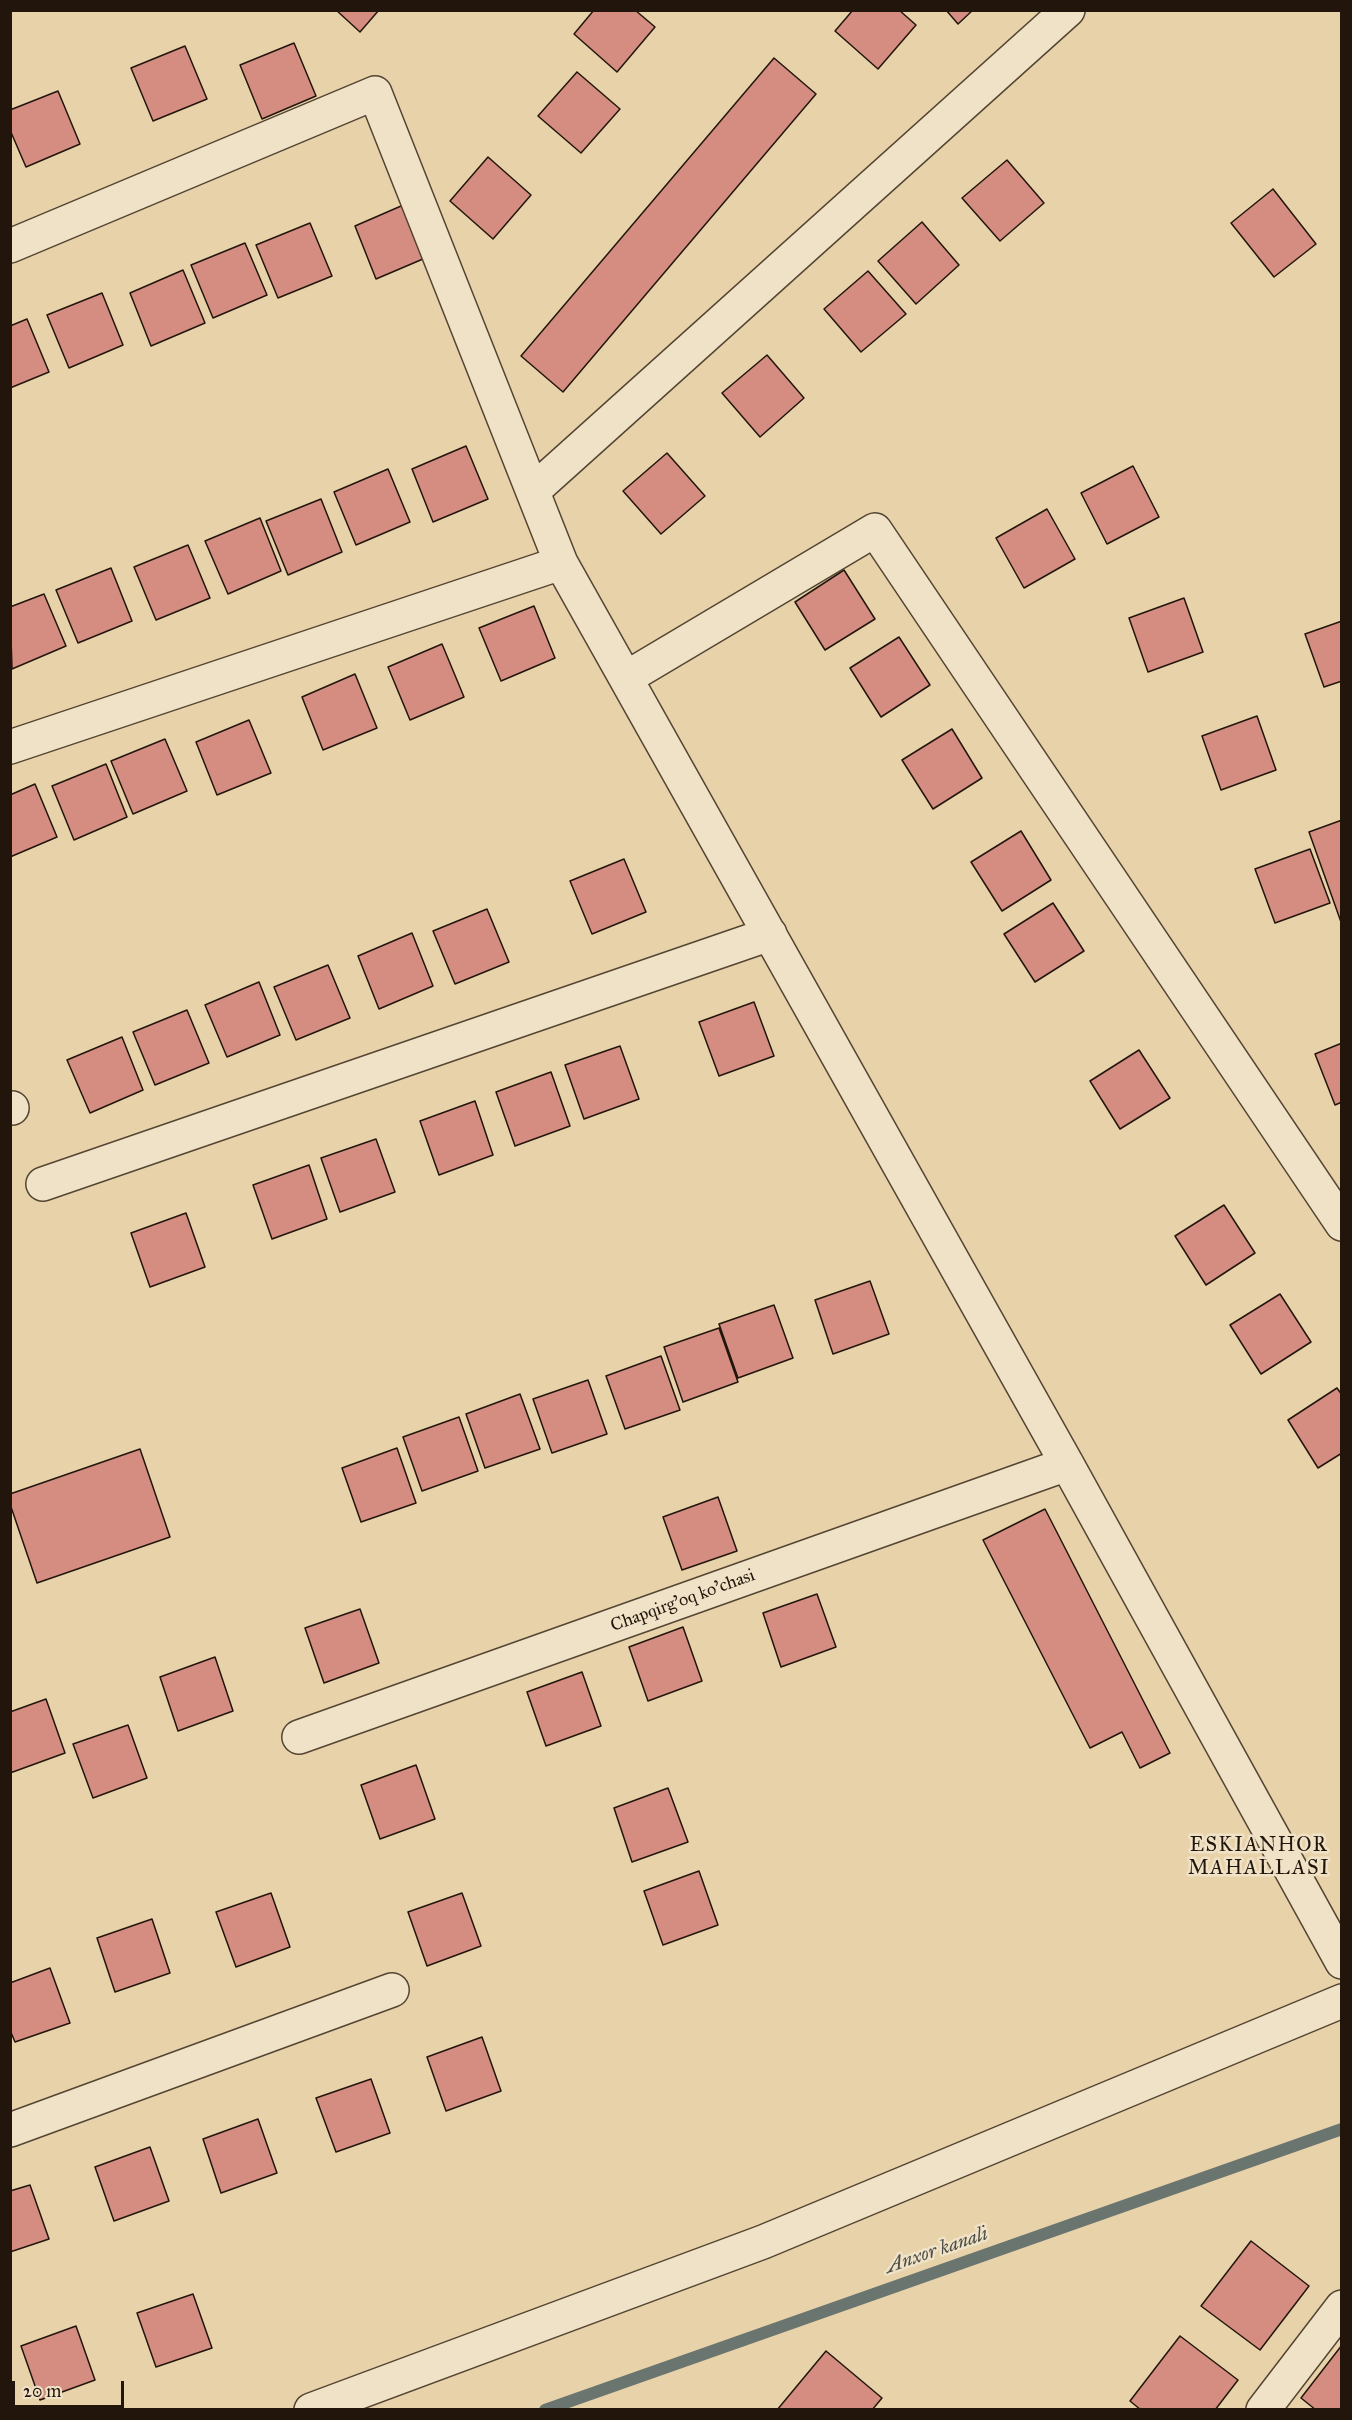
<!DOCTYPE html>
<style>
body{margin:0}
#map{position:relative;width:1352px;height:2420px;overflow:hidden;background:#e8d2a9;font-family:"IM FELL Great Primer",serif}
canvas{display:block}
.frame{position:absolute;inset:0;border:12px solid #22160c;pointer-events:none}
.scale{position:absolute;left:12px;top:2381px;width:112px;height:27px;box-sizing:border-box;border:3px solid #22160c;border-top:0;padding-left:8px;font-size:18px;line-height:21px;white-space:nowrap;color:#22160c;-webkit-text-stroke:4px #f0e2c7;paint-order:stroke}
</style>
<div id="map">
<canvas width="1352" height="2420"></canvas>
<div class="frame"></div>
<div class="scale">20 m</div>
</div>
<script>
const ctx = document.querySelector('canvas').getContext('2d');
ctx.lineJoin = 'round';
function toPath(rows) {
  const path = new Path2D();
  for (const r of rows) {
    path.moveTo(r[0], r[1]);
    for (let i = 2; i < r.length; i += 2) path.lineTo(r[i], r[i + 1]);
  }
  return path;
}
function strokePath(path, color, width, dash) {
  ctx.strokeStyle = color;
  ctx.lineWidth = width;
  ctx.lineCap = dash ? 'butt' : 'round';
  ctx.setLineDash(dash || []);
  ctx.stroke(path);
}
function fillPath(path, color) {
  ctx.fillStyle = color;
  ctx.fill(path, 'evenodd');
}
function label(font, color, halo, rows, align = 'center') {
  ctx.font = font + ' "IM FELL Great Primer",serif';
  ctx.lineWidth = 5;
  ctx.setLineDash([]);
  ctx.textBaseline = 'middle';
  ctx.strokeStyle = halo;
  ctx.fillStyle = color;
  for (const [text, x, y, turn = 0] of rows) {
    ctx.save();
    ctx.translate(x, y);
    ctx.rotate((+turn || 0) * Math.PI / 180);
    ctx.textAlign = isNaN(turn) ? turn : align;
    if (halo) ctx.strokeText(text, 0, 0);
    ctx.fillText(text, 0, 0);
    ctx.restore();
  }
}
strokePath(toPath([
 [545,2410,1342,2129]
]), '#6a7570', 12);
const building = toPath([
 [336,10,379,10,360,32,336,10],
 [594,10,635,10,655,27,617,72,574,34,594,10],
 [853,10,899,10,916,25,878,69,835,31,853,10],
 [946,10,973,10,958,24,946,10],
 [294,43,316,96,262,119,240,65,294,43],
 [185,46,207,99,153,121,131,68,185,46],
 [774,58,816,94,563,392,521,356,774,58],
 [577,72,620,109,581,153,538,116,577,72],
 [58,91,80,144,26,167,10,130,10,110,58,91],
 [488,157,531,195,493,239,450,201,488,157],
 [1007,160,1044,203,1000,241,962,198,1007,160],
 [1273,189,1316,244,1274,277,1231,223,1273,189],
 [408,203,430,256,376,279,355,226,408,203],
 [922,222,959,265,916,304,878,261,922,222],
 [310,223,332,276,278,298,256,245,310,223],
 [245,243,267,295,213,318,191,265,245,243],
 [183,270,205,323,151,346,130,293,183,270],
 [868,271,906,314,861,352,824,309,868,271],
 [102,293,123,345,69,368,47,315,102,293],
 [27,319,49,372,10,388,10,326,27,319],
 [767,355,804,398,760,437,722,393,767,355],
 [466,446,488,499,433,522,412,469,466,446],
 [667,453,705,496,661,534,623,491,667,453],
 [1133,466,1159,517,1107,544,1081,493,1133,466],
 [388,469,410,522,356,545,334,492,388,469],
 [321,499,342,552,288,575,266,521,321,499],
 [1047,509,1075,559,1024,588,996,538,1047,509],
 [260,518,281,571,228,594,205,541,260,518],
 [188,545,210,598,156,620,134,567,188,545],
 [111,568,132,621,78,643,56,590,111,568],
 [844,570,875,619,825,650,795,602,844,570],
 [44,594,66,646,12,669,10,607,44,594],
 [1184,598,1203,652,1148,672,1129,618,1184,598],
 [534,606,555,658,501,681,479,628,534,606],
 [1342,621,1342,681,1324,687,1305,634,1342,621],
 [899,637,930,685,881,717,850,668,899,637],
 [442,644,464,697,410,720,388,667,442,644],
 [355,674,377,728,323,750,302,697,355,674],
 [1257,716,1276,770,1221,790,1202,736,1257,716],
 [249,720,271,773,217,795,196,742,249,720],
 [952,729,982,778,933,809,902,760,952,729],
 [165,739,187,791,133,814,111,761,165,739],
 [106,764,127,817,74,840,52,786,106,764],
 [35,784,57,837,10,857,10,795,35,784],
 [1342,820,1342,922,1341,922,1309,832,1342,820],
 [1021,831,1051,880,1002,911,971,862,1021,831],
 [1310,849,1330,903,1275,923,1255,869,1310,849],
 [624,859,646,912,592,934,570,881,624,859],
 [1053,903,1084,951,1035,982,1004,934,1053,903],
 [487,909,509,962,455,984,433,931,487,909],
 [412,933,433,986,379,1009,358,956,412,933],
 [328,965,350,1018,296,1040,274,987,328,965],
 [259,982,280,1035,227,1057,205,1005,259,982],
 [754,1002,774,1056,719,1076,699,1022,754,1002],
 [187,1010,209,1063,155,1085,133,1032,187,1010],
 [122,1037,143,1090,90,1113,67,1060,122,1037],
 [1342,1043,1342,1102,1335,1105,1315,1054,1342,1043],
 [620,1046,639,1099,584,1119,565,1065,620,1046],
 [1139,1050,1170,1098,1120,1129,1090,1081,1139,1050],
 [551,1072,570,1126,515,1146,496,1092,551,1072],
 [475,1101,493,1155,439,1175,420,1121,475,1101],
 [376,1139,395,1192,340,1212,321,1158,376,1139],
 [309,1165,327,1219,272,1239,253,1185,309,1165],
 [1224,1205,1255,1253,1206,1285,1175,1236,1224,1205],
 [186,1213,205,1267,150,1287,131,1233,186,1213],
 [870,1281,889,1334,833,1354,815,1300,870,1281],
 [1280,1294,1311,1342,1261,1374,1230,1325,1280,1294],
 [774,1305,793,1358,738,1378,719,1324,774,1305],
 [719,1328,738,1382,683,1402,664,1347,719,1328],
 [661,1356,680,1410,625,1429,606,1376,661,1356],
 [588,1380,607,1434,552,1453,533,1399,588,1380],
 [1337,1388,1342,1395,1342,1453,1318,1468,1288,1420,1337,1388],
 [520,1394,540,1449,485,1468,466,1414,520,1394],
 [459,1417,478,1471,422,1491,403,1437,459,1417],
 [397,1448,416,1503,361,1522,342,1468,397,1448],
 [140,1449,170,1537,37,1583,10,1504,10,1494,140,1449],
 [718,1497,737,1551,682,1570,663,1517,718,1497],
 [1045,1509,1170,1753,1140,1768,1122,1732,1090,1748,983,1540,1045,1509],
 [817,1594,836,1647,781,1667,763,1613,817,1594],
 [360,1609,379,1663,324,1683,305,1628,360,1609],
 [683,1627,702,1681,648,1701,629,1647,683,1627],
 [215,1657,233,1711,178,1731,160,1677,215,1657],
 [582,1672,601,1726,546,1746,527,1692,582,1672],
 [46,1699,65,1753,10,1773,10,1712,46,1699],
 [128,1725,147,1778,93,1798,73,1744,128,1725],
 [416,1765,435,1819,380,1839,361,1785,416,1765],
 [668,1788,688,1842,632,1862,614,1808,668,1788],
 [699,1871,718,1925,663,1945,644,1891,699,1871],
 [271,1893,290,1947,236,1967,216,1912,271,1893],
 [462,1893,481,1946,427,1966,408,1912,462,1893],
 [152,1919,170,1973,115,1992,97,1938,152,1919],
 [50,1968,70,2023,15,2042,10,2030,10,1983,50,1968],
 [482,2037,501,2091,446,2111,427,2057,482,2037],
 [371,2079,390,2133,336,2152,316,2098,371,2079],
 [258,2119,277,2173,221,2193,203,2139,258,2119],
 [150,2147,169,2201,114,2221,95,2167,150,2147],
 [30,2185,49,2239,10,2252,10,2191,30,2185],
 [1251,2241,1309,2286,1260,2350,1201,2306,1251,2241],
 [193,2294,212,2348,156,2367,137,2313,193,2294],
 [76,2326,95,2380,40,2400,21,2346,76,2326],
 [1180,2336,1238,2380,1215,2410,1141,2410,1130,2401,1180,2336],
 [1342,2345,1342,2410,1316,2410,1301,2398,1342,2345],
 [826,2351,882,2398,872,2410,777,2410,826,2351]
]);
fillPath(building, '#d48d80');
strokePath(building, '#22160c', 1.5);
const minor = toPath([
 [10,246,375,93,561,563,1067,1464,1342,1962],
 [534,490,1068,10],
 [626,678,875,530,1342,1224],
 [10,747,561,563],
 [10,1108,12,1108],
 [43,1184,770,934],
 [299,1737,1067,1464],
 [10,2130,392,1990],
 [311,2410,763,2242,1342,2001],
 [1263,2410,1342,2307]
]);
strokePath(minor, '#544533', 36);
strokePath(minor, '#f0e2c7', 33);
label('18px', '#22160c', '#f0e2c7', [
 ["Chapqirg'oq ko'chasi",683,1601,-20]
]);
ctx.letterSpacing = '1.5px';
label('20px', '#22160c', '#f0e2c7', [
 ["ESKIANHOR",1259,1846],
 ["MAHALLASI",1259,1869]
]);
ctx.letterSpacing = '0px';
label('italic 20px', '#4c4e46', '#f0e2c7', [
 ["Anxor kanali",937,2251,-19]
]);
</script>
